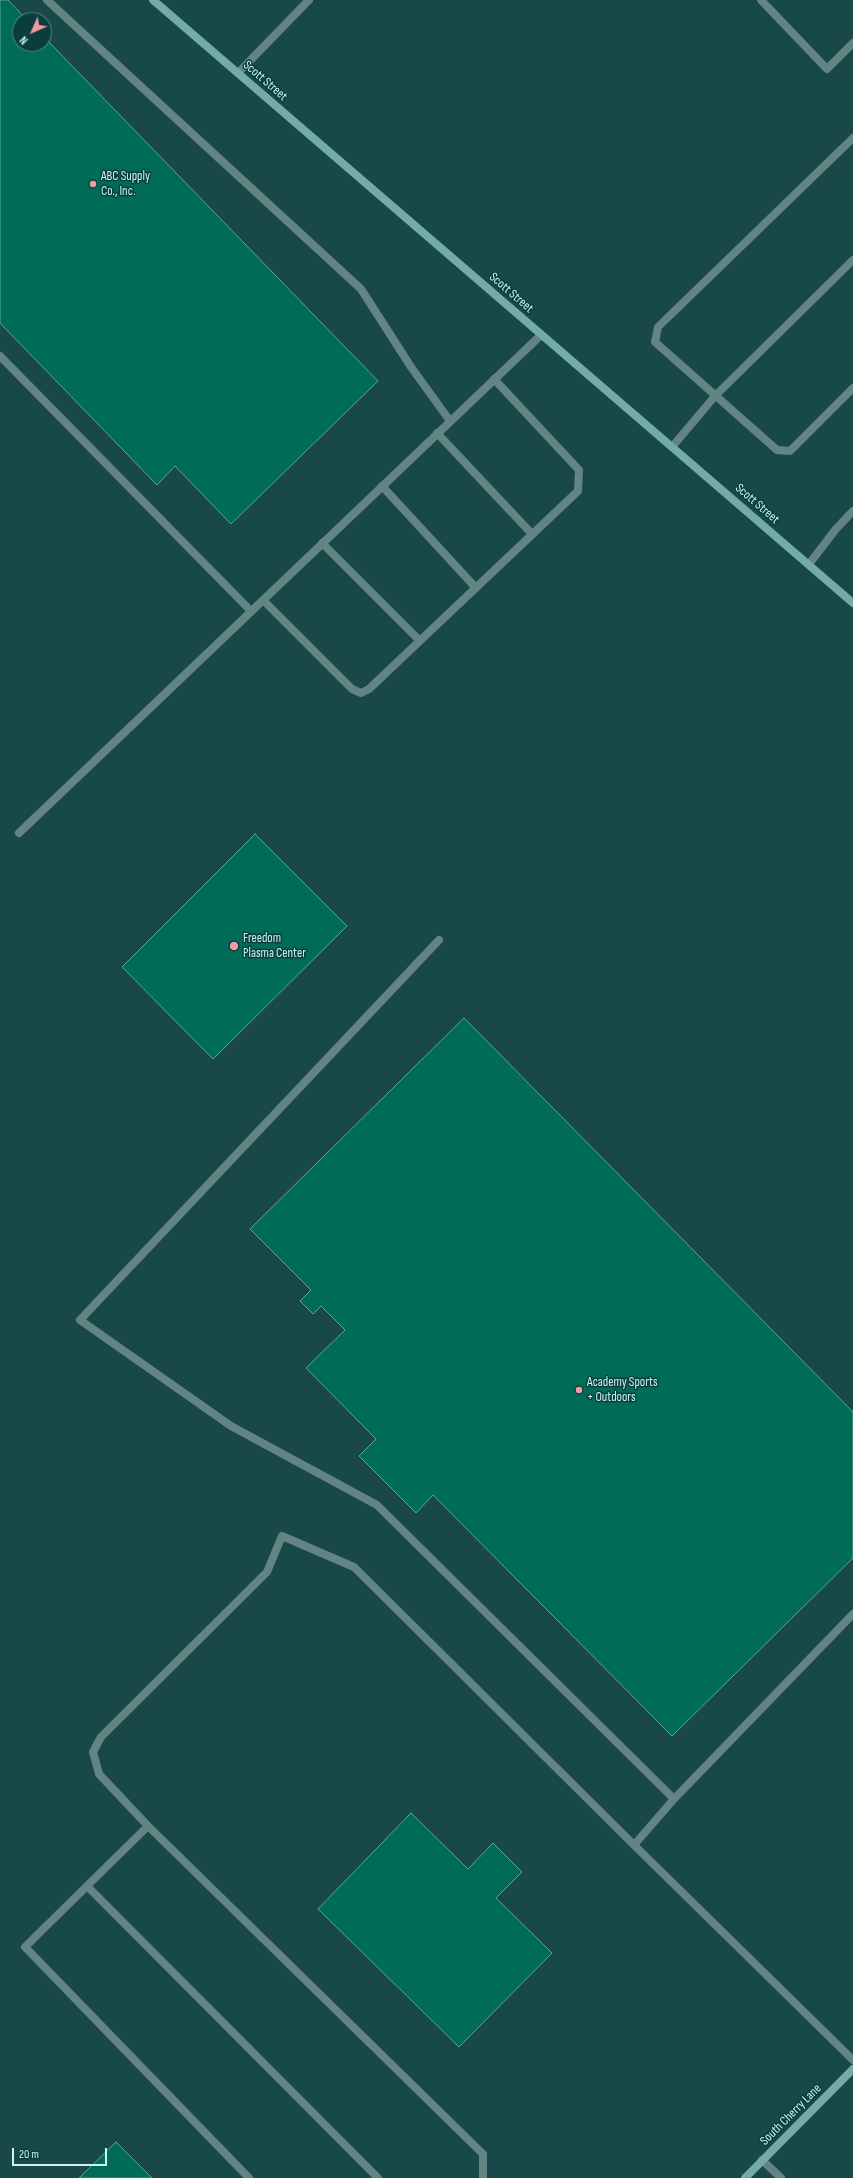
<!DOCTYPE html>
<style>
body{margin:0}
#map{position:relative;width:853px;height:2178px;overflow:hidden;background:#184948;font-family:"Sofia Sans Condensed",sans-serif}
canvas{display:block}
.north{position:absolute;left:12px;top:12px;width:40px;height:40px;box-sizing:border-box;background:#0a3e3d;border:1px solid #578785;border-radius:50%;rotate:225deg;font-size:11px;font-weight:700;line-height:16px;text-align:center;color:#caf4f2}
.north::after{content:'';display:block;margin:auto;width:14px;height:18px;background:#f49aa4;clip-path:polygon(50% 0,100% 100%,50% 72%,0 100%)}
.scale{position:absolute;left:12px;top:2148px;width:95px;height:18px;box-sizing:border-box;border:2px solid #caf4f2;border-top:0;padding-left:5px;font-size:12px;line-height:14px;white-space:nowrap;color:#caf4f2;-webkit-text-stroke:3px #0a3e3d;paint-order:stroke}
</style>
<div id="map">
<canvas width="853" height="2178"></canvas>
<div class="north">N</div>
<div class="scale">20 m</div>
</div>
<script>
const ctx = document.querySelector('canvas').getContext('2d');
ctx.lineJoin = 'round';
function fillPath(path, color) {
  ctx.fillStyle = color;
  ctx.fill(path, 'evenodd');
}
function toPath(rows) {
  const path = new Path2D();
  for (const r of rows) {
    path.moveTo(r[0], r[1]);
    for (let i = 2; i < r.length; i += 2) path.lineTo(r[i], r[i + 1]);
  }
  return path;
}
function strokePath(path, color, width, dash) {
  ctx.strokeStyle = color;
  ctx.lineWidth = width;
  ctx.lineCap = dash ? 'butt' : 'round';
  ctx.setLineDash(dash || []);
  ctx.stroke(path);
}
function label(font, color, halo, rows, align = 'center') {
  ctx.font = font + ' "Sofia Sans Condensed",sans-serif';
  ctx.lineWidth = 3;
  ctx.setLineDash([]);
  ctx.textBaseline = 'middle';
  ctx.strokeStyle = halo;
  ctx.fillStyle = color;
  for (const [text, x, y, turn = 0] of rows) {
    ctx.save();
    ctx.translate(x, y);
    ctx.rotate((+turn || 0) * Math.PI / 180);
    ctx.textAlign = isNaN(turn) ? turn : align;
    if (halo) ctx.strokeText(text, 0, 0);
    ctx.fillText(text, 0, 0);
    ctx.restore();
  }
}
const building = toPath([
 [0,0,8,0,27,20,20,20,20,44,44,44,44,37,378,381,231,524,175,466,157,485,0,323,0,0],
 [255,834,347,926,213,1059,122,967,255,834],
 [464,1018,853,1412,853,1558,672,1736,433,1495,416,1513,359,1456,376,1439,306,1368,345,1330,321,1306,313,1314,300,1301,311,1290,250,1229,464,1018],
 [411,1813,468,1869,493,1843,522,1872,496,1898,552,1953,459,2047,318,1909,411,1813],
 [116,2142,152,2178,79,2178,116,2142]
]);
fillPath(building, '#006c57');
strokePath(building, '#57a791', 1);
strokePath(toPath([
 [47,0,361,289,411,367,450,421],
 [761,0,827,69,853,43],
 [238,73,309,0],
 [853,138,658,327,655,342,777,450,790,451,853,388],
 [0,356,251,611],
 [437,433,532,534],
 [672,447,715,396,853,260],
 [382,486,476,588],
 [322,543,420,641],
 [263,600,352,689,361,693,369,689,578,491,579,470,494,379],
 [19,833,541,335],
 [439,940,80,1320,231,1426,377,1505,674,1799,853,1614],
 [674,1799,634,1845,853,2060],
 [148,1826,483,2154,483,2178],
 [87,1886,378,2178],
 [762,2160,781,2178],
 [249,2178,25,1947,148,1826,99,1774,93,1752,101,1737,267,1572,282,1536,354,1567,634,1845]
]), '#628583', 8);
strokePath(toPath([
 [809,564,836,529,853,511]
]), '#628583', 8);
strokePath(toPath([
 [153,0,853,603],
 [745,2178,853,2069]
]), '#73aba9', 8);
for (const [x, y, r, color] of [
 [93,184,4,"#f49aa4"],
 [234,946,5,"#f49aa4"],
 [579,1390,4,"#f49aa4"]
]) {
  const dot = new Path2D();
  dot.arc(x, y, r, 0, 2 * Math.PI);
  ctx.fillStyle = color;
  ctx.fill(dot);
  strokePath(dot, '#0a3e3d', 1.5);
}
label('13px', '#caf4f2', '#0a3e3d', [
 ["Scott Street",265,81,41],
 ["Scott Street",511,293,41],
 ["Scott Street",757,504,41],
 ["South Cherry Lane",791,2115,-45]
]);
label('13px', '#caf4f2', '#0a3e3d', [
 ["ABC Supply",101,177],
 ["Co., Inc.",101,192],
 ["Freedom",243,939],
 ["Plasma Center",243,954],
 ["Academy Sports",587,1383],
 ["+ Outdoors",587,1398]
], 'left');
</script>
